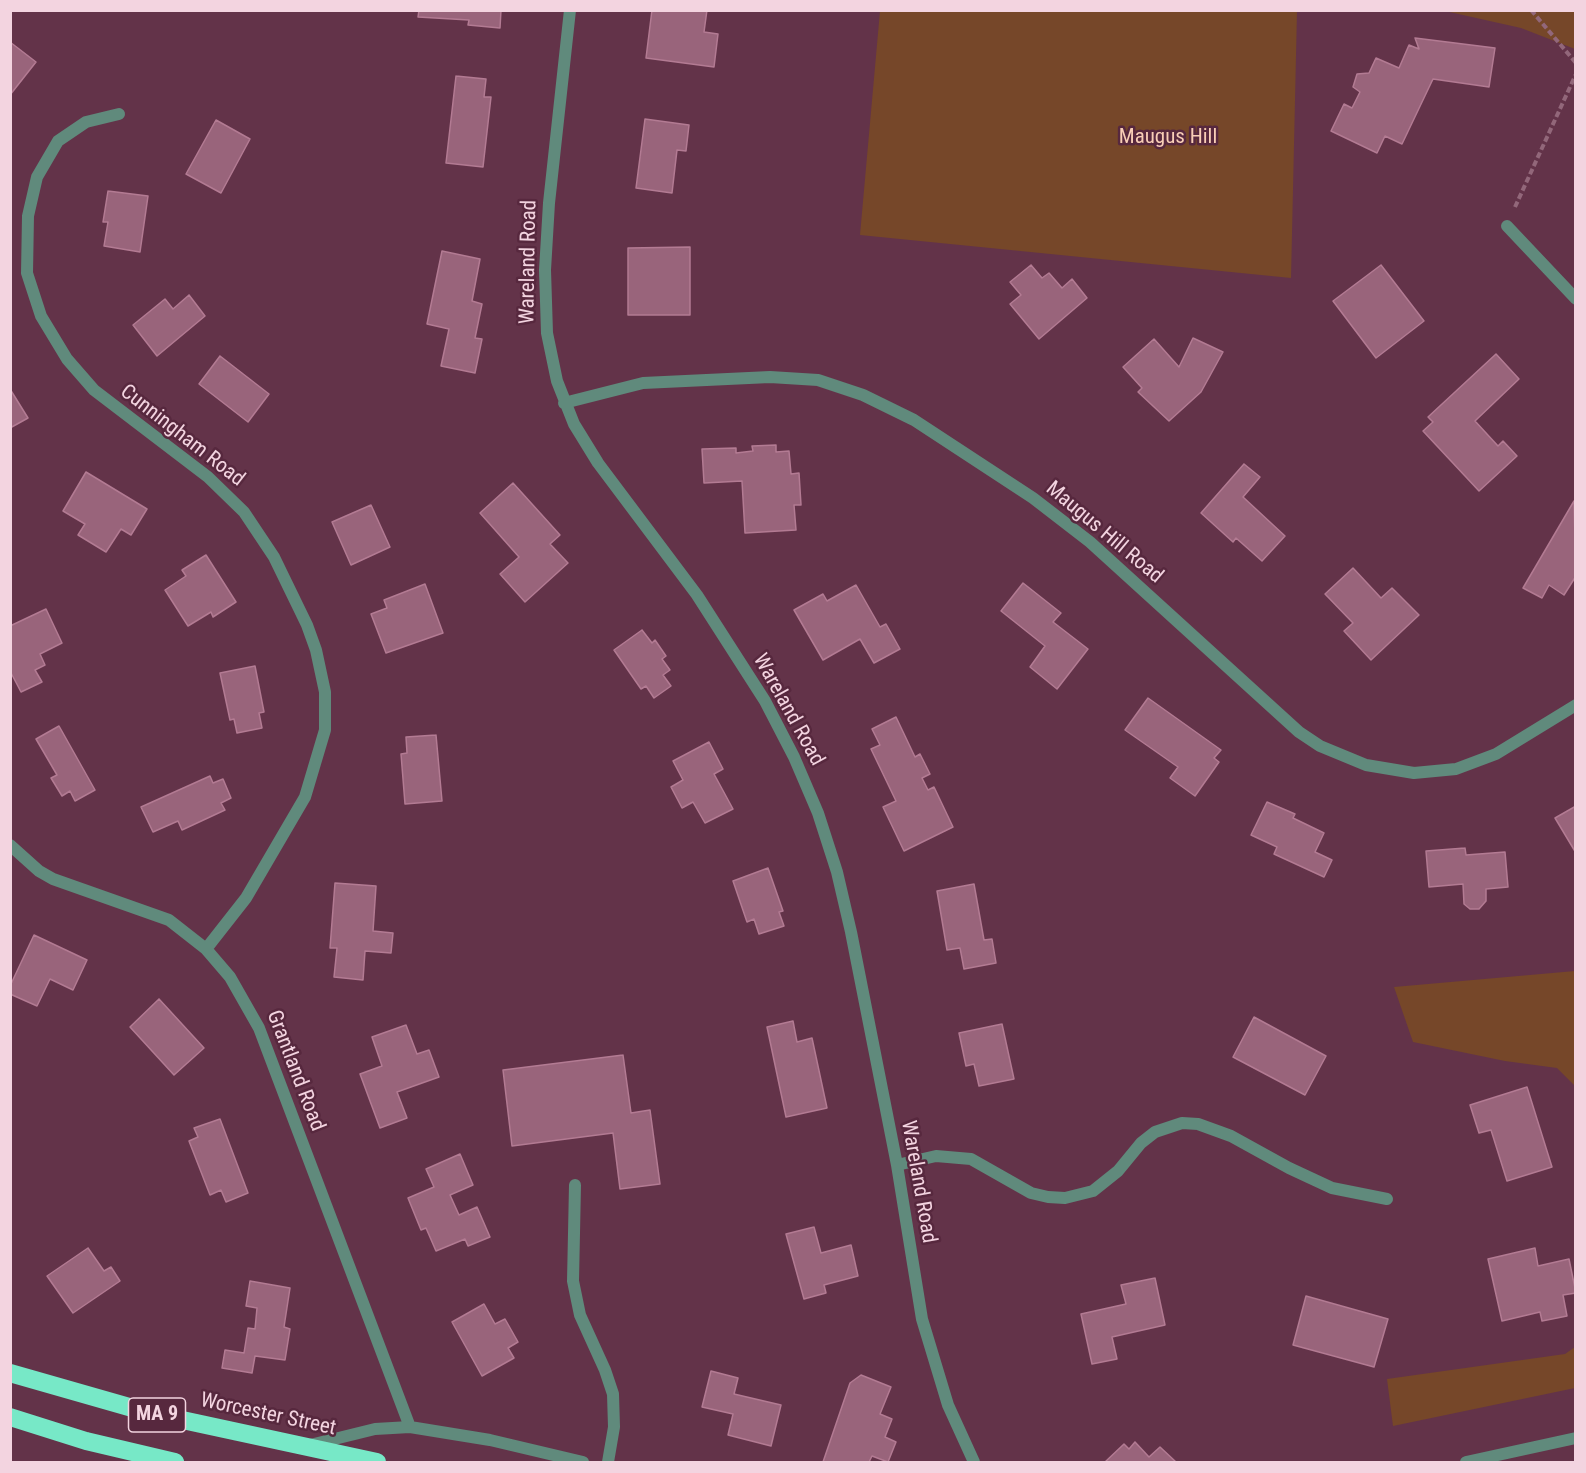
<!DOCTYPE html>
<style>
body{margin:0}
#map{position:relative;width:1586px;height:1473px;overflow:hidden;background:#633349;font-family:"Roboto Condensed",sans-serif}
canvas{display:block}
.frame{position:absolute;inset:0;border:12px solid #f3d4e0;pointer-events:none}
</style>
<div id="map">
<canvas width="1586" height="1473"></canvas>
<div class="frame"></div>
</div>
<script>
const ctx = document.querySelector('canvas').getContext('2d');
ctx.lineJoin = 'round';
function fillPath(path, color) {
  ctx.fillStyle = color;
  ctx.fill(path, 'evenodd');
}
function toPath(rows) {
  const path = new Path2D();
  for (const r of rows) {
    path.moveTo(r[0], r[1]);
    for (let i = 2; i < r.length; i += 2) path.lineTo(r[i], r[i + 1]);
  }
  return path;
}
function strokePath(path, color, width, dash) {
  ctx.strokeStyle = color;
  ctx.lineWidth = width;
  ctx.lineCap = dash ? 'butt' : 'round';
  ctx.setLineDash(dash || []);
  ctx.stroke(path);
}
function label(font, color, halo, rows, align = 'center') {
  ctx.font = font + ' "Roboto Condensed",sans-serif';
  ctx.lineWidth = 5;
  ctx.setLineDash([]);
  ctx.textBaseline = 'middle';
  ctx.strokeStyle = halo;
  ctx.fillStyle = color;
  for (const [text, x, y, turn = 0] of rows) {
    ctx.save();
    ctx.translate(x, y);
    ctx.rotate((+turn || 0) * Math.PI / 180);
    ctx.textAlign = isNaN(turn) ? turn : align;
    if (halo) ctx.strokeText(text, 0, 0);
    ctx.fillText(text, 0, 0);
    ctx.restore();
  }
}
fillPath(toPath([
 [880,11,1297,11,1291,278,860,235],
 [1445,11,1575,11,1575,49,1521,28],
 [1575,971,1575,1086,1557,1068,1505,1061,1413,1042,1394,987],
 [1575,1347,1575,1388,1393,1426,1387,1379,1565,1354]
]), '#764729');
const building = toPath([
 [419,10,501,10,500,28,468,25,469,20,418,17,419,10],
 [652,10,707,10,704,32,718,34,714,67,646,58,652,10],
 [1415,38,1495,48,1489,87,1433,79,1402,144,1385,136,1377,153,1331,131,1344,104,1352,108,1360,92,1353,87,1357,74,1369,73,1376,58,1399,68,1409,45,1419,49,1415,38],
 [10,42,36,62,10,95,10,42],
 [456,76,486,79,484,97,491,97,483,167,446,163,456,76],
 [645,119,689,125,686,151,677,150,672,193,636,188,645,119],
 [216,120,250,139,221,193,186,174,216,120],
 [108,191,148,196,140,252,104,246,108,222,103,222,108,191],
 [690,247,690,315,628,315,628,248,690,247],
 [442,251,480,259,472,301,482,304,475,338,482,339,475,373,441,366,449,329,427,324,442,251],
 [1031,265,1042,278,1049,273,1062,288,1072,279,1087,298,1039,339,1010,304,1021,295,1010,282,1031,265],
 [1381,265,1424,321,1376,358,1333,301,1381,265],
 [189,295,205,316,157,356,133,325,165,299,173,309,189,295],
 [1193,338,1223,352,1201,392,1169,421,1138,392,1142,388,1123,367,1154,339,1179,367,1193,338],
 [1496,354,1519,379,1475,421,1498,446,1503,441,1517,456,1479,491,1423,431,1433,422,1428,417,1496,354],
 [220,356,269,394,248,422,199,384,220,356],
 [10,389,28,418,10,428,10,389],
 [776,445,776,452,789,451,791,474,799,473,801,505,794,505,796,530,745,533,742,481,704,483,702,449,736,448,736,453,753,451,752,446,776,445],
 [1244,464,1260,477,1243,497,1285,536,1262,561,1236,538,1233,542,1201,513,1244,464],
 [86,472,147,509,131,535,121,529,106,552,78,535,85,524,63,511,86,472],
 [513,483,560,535,550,544,568,563,525,602,500,574,519,557,480,513,513,483],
 [1574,501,1576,576,1564,595,1549,585,1542,598,1523,588,1574,501],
 [371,505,390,547,351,565,332,522,371,505],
 [206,555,236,602,213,617,211,612,188,626,165,590,186,576,182,570,206,555],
 [1353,568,1381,598,1392,588,1419,615,1371,660,1344,631,1353,623,1325,594,1353,568],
 [1023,583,1061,613,1053,622,1088,649,1057,689,1030,667,1045,646,1001,611,1023,583],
 [425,584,443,633,386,653,371,614,387,608,384,600,425,584],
 [856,585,880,627,886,624,900,649,874,663,860,639,823,660,794,610,823,594,827,601,856,585],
 [46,609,62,643,40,654,45,665,35,670,42,682,21,692,10,671,10,626,46,609],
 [642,630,652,643,655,640,666,656,662,659,670,670,663,675,671,686,654,698,646,686,641,689,614,650,642,630],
 [255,666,264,712,259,713,262,728,237,733,234,719,230,720,220,673,255,666],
 [1148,698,1221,750,1214,758,1219,762,1195,796,1170,778,1178,767,1125,730,1148,698],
 [896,717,915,757,920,754,930,774,922,778,928,790,934,787,953,827,904,851,883,807,896,801,871,749,880,745,872,729,896,717],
 [59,726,95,790,75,801,70,791,62,796,51,778,57,775,36,739,59,726],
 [436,735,442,801,405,804,401,754,407,753,406,737,436,735],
 [709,742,723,769,714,774,733,809,705,823,693,802,682,808,671,787,683,780,673,761,709,742],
 [210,776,213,783,223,779,231,798,221,803,225,810,182,830,178,821,153,832,141,807,210,776],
 [1267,802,1295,814,1293,818,1324,833,1315,852,1332,860,1324,877,1274,854,1277,847,1251,835,1267,802],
 [1576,806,1576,853,1555,818,1576,806],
 [1465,848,1466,855,1505,852,1508,887,1486,889,1486,901,1479,909,1470,909,1464,904,1463,884,1429,887,1426,851,1465,848],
 [768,868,783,911,779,912,784,926,759,934,754,919,747,922,733,881,768,868],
 [335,883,376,886,373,931,393,933,391,953,365,951,363,980,334,977,337,948,330,948,335,883],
 [974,884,984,940,992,939,996,963,964,969,960,948,947,950,937,891,974,884],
 [34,935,87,960,73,990,50,979,37,1006,10,994,10,986,34,935],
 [159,999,204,1048,174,1075,130,1027,159,999],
 [1254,1017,1326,1056,1305,1095,1233,1057,1254,1017],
 [793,1021,797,1042,812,1038,827,1108,786,1117,767,1027,793,1021],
 [1002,1024,1014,1079,979,1086,974,1064,966,1066,959,1033,1002,1024],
 [406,1025,417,1054,429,1050,439,1077,397,1092,407,1118,380,1128,360,1074,382,1066,372,1037,406,1025],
 [623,1055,631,1113,650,1110,660,1184,620,1189,613,1133,512,1146,503,1070,623,1055],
 [1527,1087,1552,1167,1507,1181,1491,1130,1479,1133,1470,1105,1527,1087],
 [220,1119,248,1193,226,1202,221,1190,210,1195,189,1141,198,1137,194,1128,220,1119],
 [460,1154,473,1185,450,1195,459,1215,477,1207,490,1237,468,1246,465,1239,436,1251,426,1228,421,1230,408,1198,434,1187,426,1169,460,1154],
 [814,1227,821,1253,851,1245,858,1276,824,1285,826,1293,804,1299,786,1234,814,1227],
 [88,1248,104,1271,111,1267,120,1281,73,1313,47,1276,88,1248],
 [1535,1248,1538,1266,1569,1259,1576,1293,1563,1295,1567,1316,1542,1321,1540,1312,1502,1321,1488,1259,1535,1248],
 [1155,1278,1165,1325,1112,1337,1117,1359,1092,1364,1081,1314,1126,1304,1121,1285,1155,1278],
 [250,1281,290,1288,284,1327,290,1329,285,1360,255,1356,252,1373,222,1368,225,1350,244,1353,248,1328,255,1329,257,1308,246,1306,250,1281],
 [1306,1296,1388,1319,1374,1367,1293,1345,1306,1296],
 [484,1304,495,1324,505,1319,518,1342,508,1348,514,1358,482,1376,452,1322,484,1304],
 [711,1371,738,1378,734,1394,781,1405,771,1446,728,1435,733,1414,702,1407,711,1371],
 [861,1375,891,1387,880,1414,892,1419,885,1437,896,1442,888,1462,872,1456,869,1462,823,1462,850,1383,861,1375],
 [1135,1442,1149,1457,1160,1447,1176,1462,1105,1462,1124,1444,1129,1449,1135,1442]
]);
fillPath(building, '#99647b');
strokePath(building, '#b37b93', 1.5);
strokePath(toPath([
 [1531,10,1576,63],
 [1515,207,1576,74]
]), '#92677a', 4, [6, 3]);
strokePath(toPath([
 [575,1185,573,1281,580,1315,605,1370,613,1394,614,1427,608,1462],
 [1466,1462,1576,1438]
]), '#608a7c', 12);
strokePath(toPath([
 [570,10,549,203,545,270,547,333,557,381,574,424,598,463,697,595,765,701,794,757,818,813,837,872,851,932,897,1165,922,1319,948,1405,974,1462],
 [119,114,86,122,58,141,37,177,28,216,27,273,41,316,67,359,94,390,208,477,244,512,274,557,307,625,316,650,325,692,325,730,305,797,246,898,206,949],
 [1507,226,1576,299],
 [564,403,643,383,770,377,818,380,863,395,914,420,1033,498,1090,542,1299,732,1320,746,1366,765,1414,773,1456,769,1496,754,1576,705],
 [10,845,39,871,53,879,169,920,206,949,230,977,259,1028,410,1427],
 [897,1165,936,1156,971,1159,1031,1193,1048,1197,1065,1198,1093,1191,1118,1171,1141,1143,1155,1132,1182,1123,1198,1124,1231,1136,1289,1168,1332,1188,1387,1199],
 [310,1445,375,1429,410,1427,490,1440,583,1462]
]), '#608a7c', 12);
strokePath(toPath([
 [10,1373,150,1413,377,1462],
 [10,1417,86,1441,175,1462]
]), '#77e8c7', 18);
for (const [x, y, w] of [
 [157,1415,57]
]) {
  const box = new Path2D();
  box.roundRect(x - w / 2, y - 17, w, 34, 4.5);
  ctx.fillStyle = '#57283e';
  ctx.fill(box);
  strokePath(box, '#f3d4e0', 1.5);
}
label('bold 20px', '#f3d4e0', null, [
 ["MA 9",157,1415]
]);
label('21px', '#f8ceb6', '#57283e', [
 ["Maugus Hill",1168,138]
]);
label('21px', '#f3d4e0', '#57283e', [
 ["Wareland Road",529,262,-89],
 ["Cunningham Road",182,436,38],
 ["Maugus Hill Road",1104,533,40],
 ["Wareland Road",788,710,61],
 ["Grantland Road",295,1071,69],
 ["Wareland Road",918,1182,80],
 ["Worcester Street",268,1415,12]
]);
</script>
